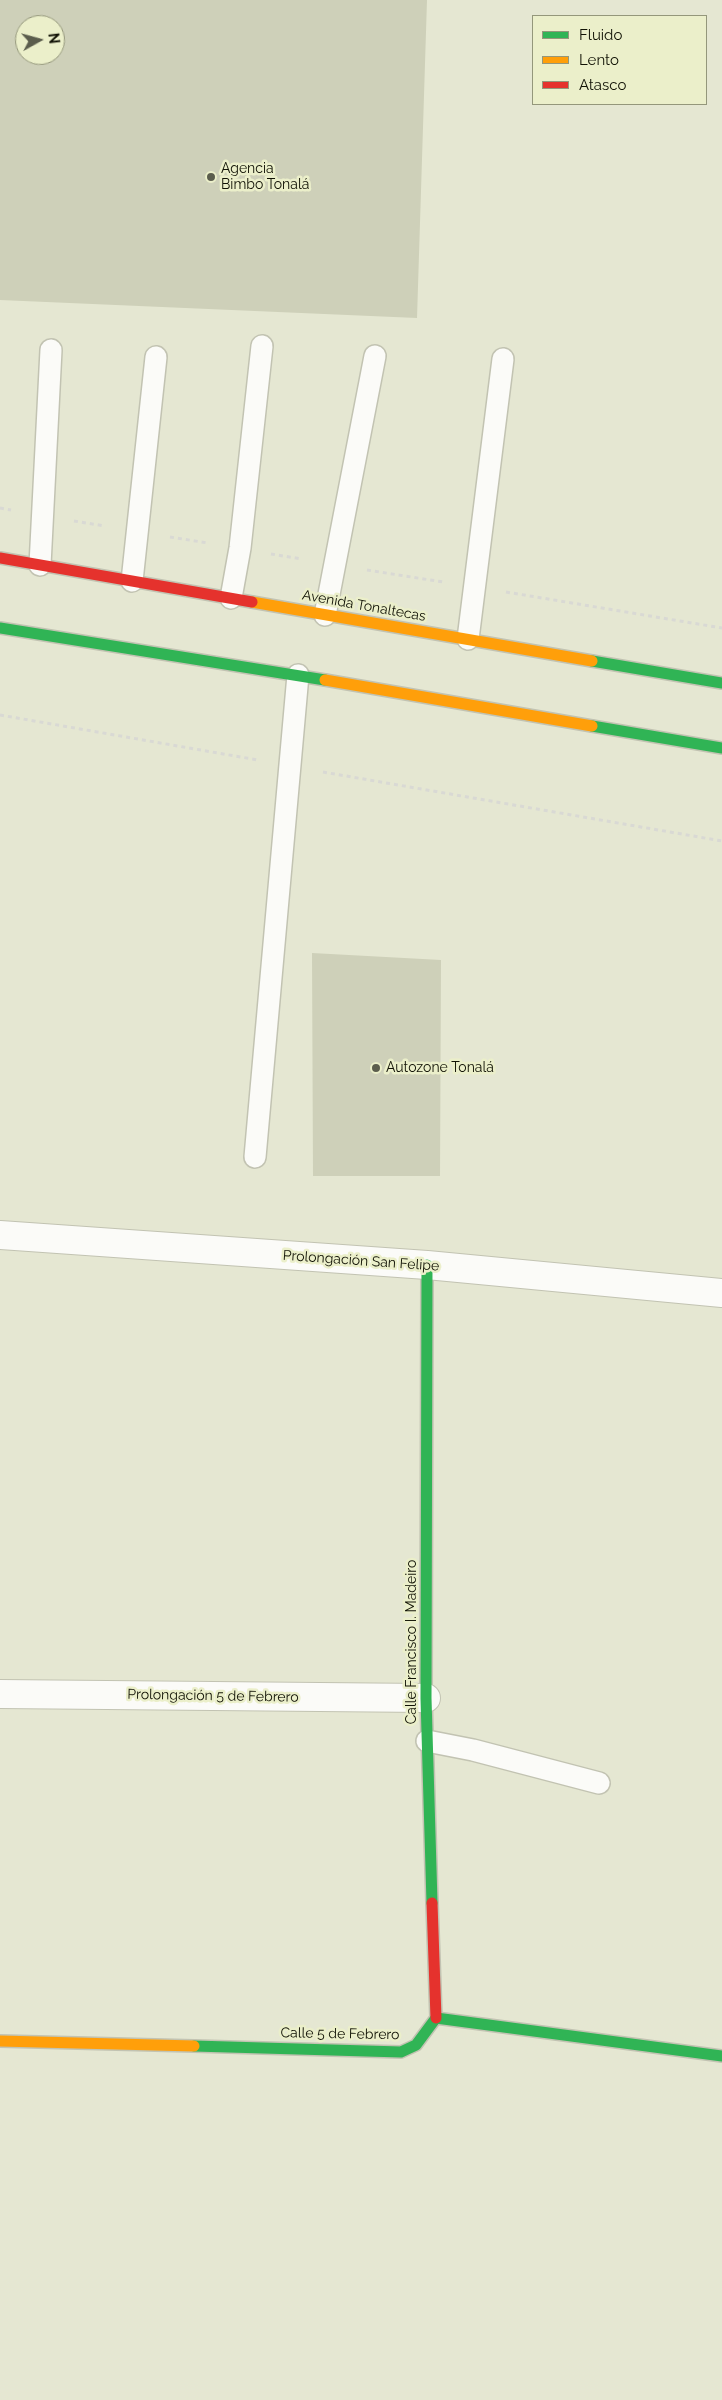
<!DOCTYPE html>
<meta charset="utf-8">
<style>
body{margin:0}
#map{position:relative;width:722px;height:2400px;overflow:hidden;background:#e5e7d2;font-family:Raleway,sans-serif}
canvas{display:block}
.legend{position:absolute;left:532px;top:15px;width:175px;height:90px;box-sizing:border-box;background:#ebefca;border:1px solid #94977b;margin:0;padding:6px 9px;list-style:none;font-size:15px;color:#111205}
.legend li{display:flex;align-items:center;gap:10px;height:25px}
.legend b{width:25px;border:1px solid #94977b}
.north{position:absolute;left:15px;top:15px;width:50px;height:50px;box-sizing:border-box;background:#ebefca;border:1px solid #94977b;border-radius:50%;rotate:83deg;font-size:14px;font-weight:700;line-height:20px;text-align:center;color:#111205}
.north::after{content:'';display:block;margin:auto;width:18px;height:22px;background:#5b5d4d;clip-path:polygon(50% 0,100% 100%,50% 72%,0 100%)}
</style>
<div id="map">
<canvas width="722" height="2400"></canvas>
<ul class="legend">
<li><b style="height:6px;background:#30b455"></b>Fluido</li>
<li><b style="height:6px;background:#ff9f0a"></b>Lento</li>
<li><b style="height:6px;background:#e5322d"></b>Atasco</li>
</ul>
<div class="north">N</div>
</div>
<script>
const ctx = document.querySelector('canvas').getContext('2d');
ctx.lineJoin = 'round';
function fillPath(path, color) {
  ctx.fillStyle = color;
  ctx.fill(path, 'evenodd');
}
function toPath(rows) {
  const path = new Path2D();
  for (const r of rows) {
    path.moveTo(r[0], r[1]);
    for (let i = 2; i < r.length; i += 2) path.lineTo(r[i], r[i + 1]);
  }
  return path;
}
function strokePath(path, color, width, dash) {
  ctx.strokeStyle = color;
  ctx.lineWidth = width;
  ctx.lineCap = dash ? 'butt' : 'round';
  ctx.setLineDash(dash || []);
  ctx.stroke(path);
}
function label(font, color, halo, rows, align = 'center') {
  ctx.font = font + ' Raleway,sans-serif';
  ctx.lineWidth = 5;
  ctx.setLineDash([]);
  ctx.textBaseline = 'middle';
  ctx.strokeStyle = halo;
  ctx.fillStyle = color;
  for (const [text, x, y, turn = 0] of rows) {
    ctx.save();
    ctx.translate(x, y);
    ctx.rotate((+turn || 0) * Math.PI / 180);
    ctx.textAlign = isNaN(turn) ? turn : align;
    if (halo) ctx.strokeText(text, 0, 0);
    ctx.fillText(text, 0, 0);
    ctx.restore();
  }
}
fillPath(toPath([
 [0,0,427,0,417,318,0,300],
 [25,25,55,25,55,55,25,55],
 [312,953,441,960,440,1176,313,1176]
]), '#ced0b9');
const lane = toPath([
 [40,565,51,350],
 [132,581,156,357],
 [231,598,240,548,262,346],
 [325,615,375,356],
 [468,639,503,359],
 [255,1157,298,675],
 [427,1741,473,1750,599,1783]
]);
const street = toPath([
 [0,1235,427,1265,722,1293],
 [0,1694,426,1698]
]);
const fast = toPath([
 [0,628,325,680],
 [592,661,722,683],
 [592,726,722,748],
 [427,1265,426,1698,432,1903],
 [194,2046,401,2052,416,2045,436,2018,722,2056]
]);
const slow = toPath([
 [252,602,592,661],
 [325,680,592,726],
 [0,2041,194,2046]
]);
const jam = toPath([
 [0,558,252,602],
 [432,1903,436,2018]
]);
strokePath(lane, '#c2c3b2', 24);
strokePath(street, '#c2c3b2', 30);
strokePath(fast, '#c2c3b2', 14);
strokePath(slow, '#c2c3b2', 14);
strokePath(jam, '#c2c3b2', 14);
strokePath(toPath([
 [0,508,11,510],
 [74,521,105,526],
 [170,537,208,543],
 [271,554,302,559],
 [367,570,443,582],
 [506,592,722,628],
 [0,715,258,760],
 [323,772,722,841]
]), '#d9d9d4', 3, [4, 4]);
strokePath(lane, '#fbfbf8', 21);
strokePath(street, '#fbfbf8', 28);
strokePath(fast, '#30b455', 11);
strokePath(slow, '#ff9f0a', 11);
strokePath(jam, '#e5322d', 11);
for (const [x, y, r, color] of [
 [211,177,5,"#5b5d4d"],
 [376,1068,5,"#5b5d4d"]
]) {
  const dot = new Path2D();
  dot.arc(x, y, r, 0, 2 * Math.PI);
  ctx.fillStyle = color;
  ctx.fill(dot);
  strokePath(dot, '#ebefca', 2);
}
label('14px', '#111205', '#ebefca', [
 ["Agencia",221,169],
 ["Bimbo Tonalá",221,185],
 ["Autozone Tonalá",386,1068]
], 'left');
label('14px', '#111205', '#ebefca', [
 ["Avenida Tonaltecas",364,606,10],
 ["Prolongación San Felipe",361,1261,4],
 ["Calle Francisco I. Madeiro",412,1642,-90],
 ["Prolongación 5 de Febrero",213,1696,1],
 ["Calle 5 de Febrero",340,2034,1]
]);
</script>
